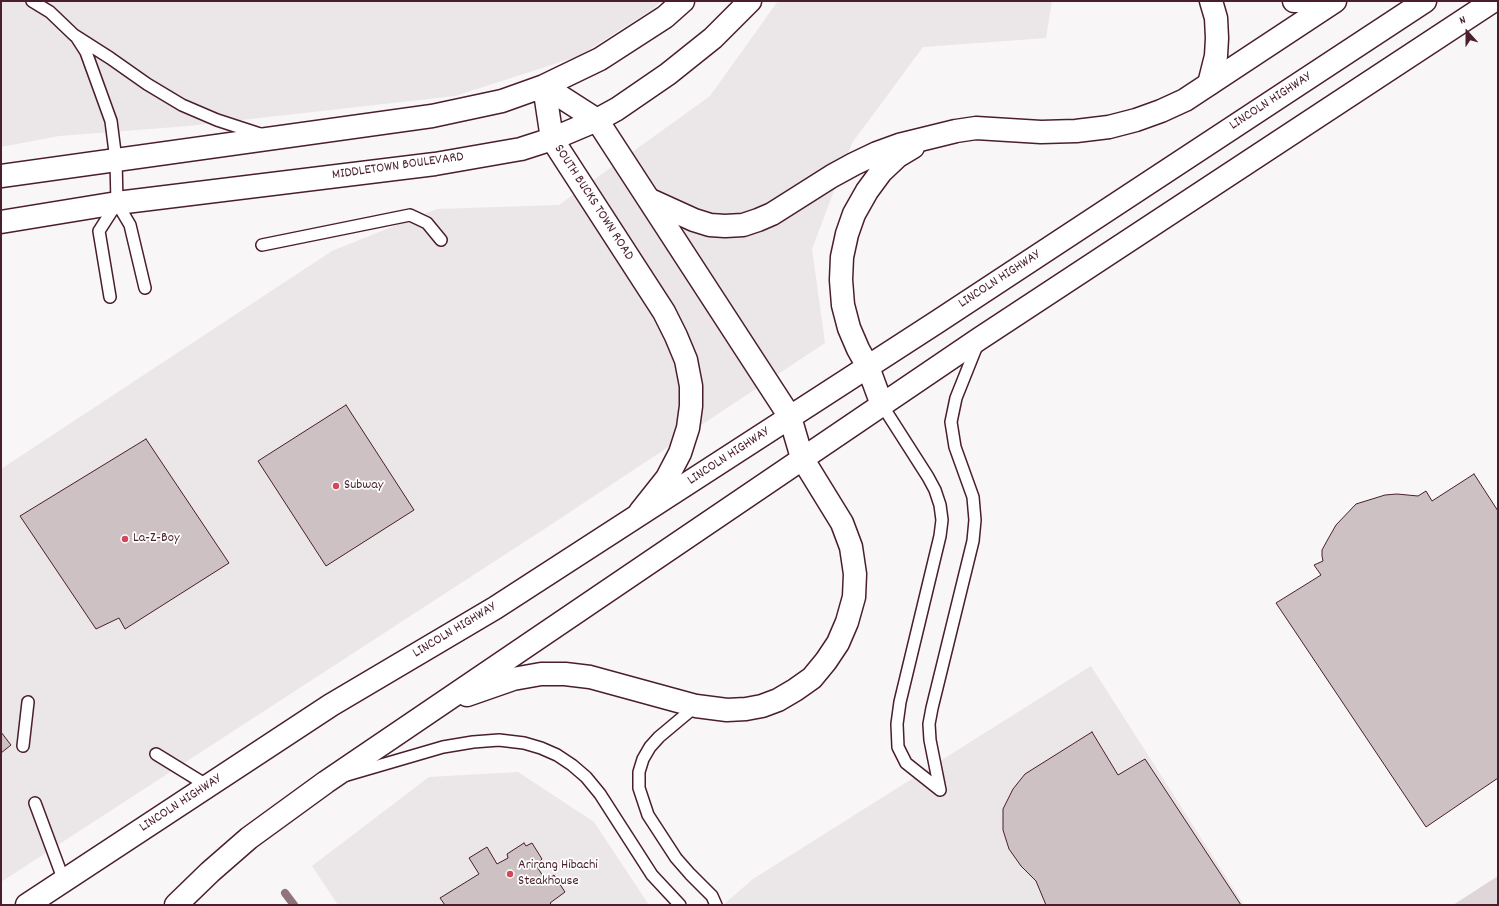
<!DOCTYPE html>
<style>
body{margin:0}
#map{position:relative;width:1499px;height:906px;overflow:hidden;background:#f8f6f7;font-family:Dekko,sans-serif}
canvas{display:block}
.frame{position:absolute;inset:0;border:2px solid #4a1f2b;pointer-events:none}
.north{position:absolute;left:1447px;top:12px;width:40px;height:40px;-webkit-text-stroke:3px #fff;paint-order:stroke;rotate:339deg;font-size:11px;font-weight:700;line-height:16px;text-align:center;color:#4a1f2b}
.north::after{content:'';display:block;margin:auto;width:14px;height:18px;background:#4a1f2b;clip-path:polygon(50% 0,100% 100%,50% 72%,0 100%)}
</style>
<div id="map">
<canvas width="1499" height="906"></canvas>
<div class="frame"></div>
<div class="north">N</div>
</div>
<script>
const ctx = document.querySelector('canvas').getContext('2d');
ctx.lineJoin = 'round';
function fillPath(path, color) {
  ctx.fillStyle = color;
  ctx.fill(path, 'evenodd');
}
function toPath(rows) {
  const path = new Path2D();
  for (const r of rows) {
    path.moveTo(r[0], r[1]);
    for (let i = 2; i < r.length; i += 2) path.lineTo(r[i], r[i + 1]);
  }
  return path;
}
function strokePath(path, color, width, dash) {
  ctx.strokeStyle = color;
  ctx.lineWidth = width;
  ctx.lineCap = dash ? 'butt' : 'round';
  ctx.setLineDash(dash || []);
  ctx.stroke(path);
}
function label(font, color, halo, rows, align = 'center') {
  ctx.font = font + ' Dekko,sans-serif';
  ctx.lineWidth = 3.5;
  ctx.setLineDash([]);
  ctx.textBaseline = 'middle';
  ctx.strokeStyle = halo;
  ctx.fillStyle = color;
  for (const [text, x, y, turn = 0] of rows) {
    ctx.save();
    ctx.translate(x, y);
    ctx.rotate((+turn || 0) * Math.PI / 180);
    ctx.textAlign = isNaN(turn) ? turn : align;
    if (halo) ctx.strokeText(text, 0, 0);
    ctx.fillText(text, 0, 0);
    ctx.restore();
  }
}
fillPath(toPath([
 [1,1,661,1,653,9,579,56,455,96,188,126,59,136,1,147],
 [778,1,1052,1,1046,38,923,47,852,143,812,249,825,343,555,522,1,882,1,469,332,251,437,209,559,205,710,96],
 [1091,666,1244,905,723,905,753,879],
 [518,772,594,822,649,905,338,905,312,866,429,777]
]), '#ebe6e8');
fillPath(toPath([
 [1498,876,1498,905,1453,905]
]), '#ded6d9');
strokePath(toPath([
 [285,893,294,905]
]), '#8f747b', 8);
const building = toPath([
 [346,405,414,510,326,566,258,461,346,405],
 [146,439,229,563,125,629,119,618,96,629,20,516,146,439],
 [1474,474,1498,511,1498,778,1426,827,1276,603,1321,575,1314,565,1323,561,1322,556,1322,550,1328,539,1336,525,1356,504,1385,495,1397,494,1418,496,1426,491,1432,501,1474,474],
 [1,732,11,745,1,753,1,732],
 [1092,732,1118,775,1145,759,1241,905,1046,905,1036,881,1021,866,1009,849,1003,830,1003,809,1013,789,1025,774,1092,732],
 [524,843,526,846,532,843,542,859,536,865,546,881,554,875,565,892,550,903,552,905,445,905,440,898,479,874,469,858,487,847,497,864,508,858,507,854,524,843]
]);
fillPath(building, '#cdc1c4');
strokePath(building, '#4a1f2b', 1);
const service = toPath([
 [32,1,50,12,74,35,110,58,147,84,182,105,217,120,263,135],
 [77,38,86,52,111,121,116,160,117,203,130,225,145,288],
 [262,245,410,215,427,223,441,240],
 [110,297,99,231,117,203],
 [882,405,928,477,935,490,940,505,942,520,940,536,900,702,897,724,898,747,906,763,940,790],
 [696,706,659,737,650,747,643,759,639,772,639,788,648,815,676,858,690,874,712,896,716,905],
 [23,746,28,702],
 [156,754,208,786],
 [347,775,443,747,473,742,499,740,524,743,541,748,557,755,572,765,586,777,600,794,652,875,680,905],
 [940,790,930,740,929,724,932,708,973,541,975,520,973,497,955,447,951,422,956,398,978,343],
 [35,803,64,881]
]);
const minor = toPath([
 [1294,1,1304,1],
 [1209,84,1216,56,1217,38,1216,18,1211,1],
 [544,86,552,139,664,312,676,336,686,360,691,386,691,406,688,428,680,453,667,478,640,512],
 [544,86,597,120,790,417],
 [1,176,432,116,502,101,544,86,600,59,665,17,683,1],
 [1,222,117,203,435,164,521,149,552,139,597,120,617,109,668,74,713,38,750,1]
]);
const primary = toPath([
 [650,200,694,220,710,225,725,226,743,225,758,220,772,214,832,176,854,164,877,153,899,145,956,131,976,128,1041,132,1076,131,1109,127,1136,120,1161,111,1185,100,1335,1],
 [882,405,868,367,858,349,849,328,843,305,841,280,842,257,847,234,854,214,867,191,881,172,898,156,913,147],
 [467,695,513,679,541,674,565,674,590,677,696,706,727,710,746,709,762,706,778,700,795,690,812,678,826,661,838,643,847,622,854,597,855,574,851,547,842,523,802,458,790,417],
 [27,905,331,705,495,608,937,322,1425,1],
 [176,905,210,872,249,838,326,782,979,339,1493,1]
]);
strokePath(service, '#4a1f2b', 14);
strokePath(minor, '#4a1f2b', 25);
strokePath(primary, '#4a1f2b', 25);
strokePath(service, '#fff', 11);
strokePath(minor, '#fff', 22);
strokePath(primary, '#fff', 22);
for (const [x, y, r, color] of [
 [336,486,4,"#d1495b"],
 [125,539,4,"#d1495b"],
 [510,874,4,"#d1495b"]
]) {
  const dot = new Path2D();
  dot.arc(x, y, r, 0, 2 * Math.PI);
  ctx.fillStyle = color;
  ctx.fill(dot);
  strokePath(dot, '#fff', 1.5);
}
label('14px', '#4a1f2b', '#fff', [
 ["LINCOLN HIGHWAY",1271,102,-33],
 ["MIDDLETOWN BOULEVARD",398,167,-8],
 ["SOUTH BUCKS TOWN ROAD",593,203,57],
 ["LINCOLN HIGHWAY",1000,280,-33],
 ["LINCOLN HIGHWAY",729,457,-33],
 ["LINCOLN HIGHWAY",455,631,-31],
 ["LINCOLN HIGHWAY",181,804,-33]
]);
label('14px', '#4a1f2b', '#fff', [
 ["Subway",344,486],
 ["La-Z-Boy",133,539],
 ["Arirang Hibachi",518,866],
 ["Steakhouse",518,882]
], 'left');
</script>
